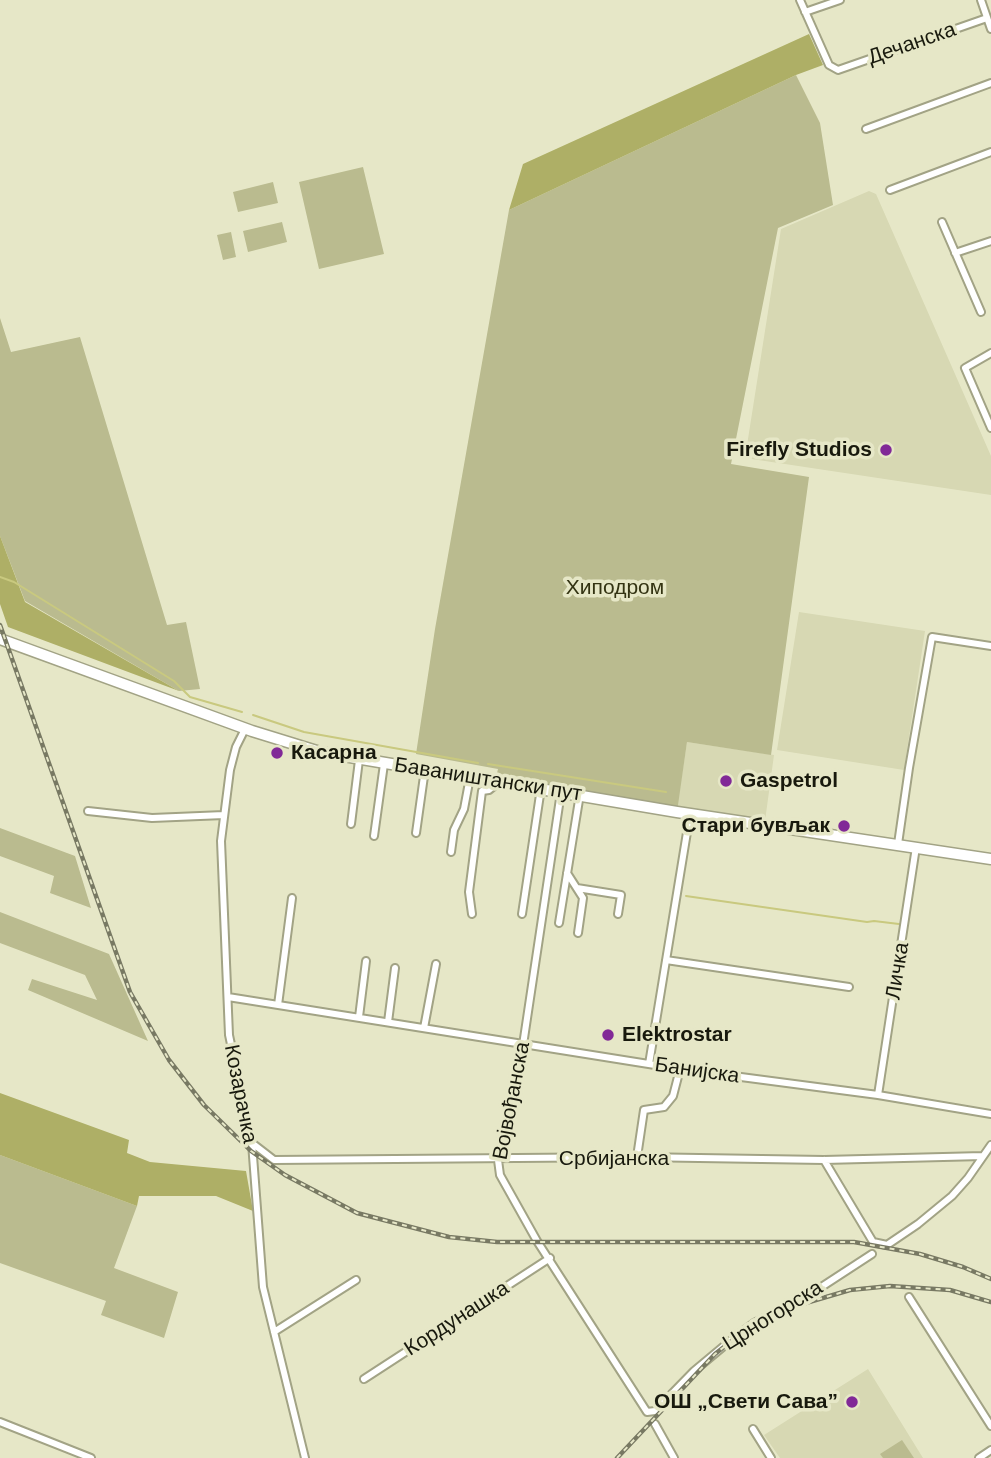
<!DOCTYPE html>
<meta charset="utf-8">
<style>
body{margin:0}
canvas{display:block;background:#e6e7c7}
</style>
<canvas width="991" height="1458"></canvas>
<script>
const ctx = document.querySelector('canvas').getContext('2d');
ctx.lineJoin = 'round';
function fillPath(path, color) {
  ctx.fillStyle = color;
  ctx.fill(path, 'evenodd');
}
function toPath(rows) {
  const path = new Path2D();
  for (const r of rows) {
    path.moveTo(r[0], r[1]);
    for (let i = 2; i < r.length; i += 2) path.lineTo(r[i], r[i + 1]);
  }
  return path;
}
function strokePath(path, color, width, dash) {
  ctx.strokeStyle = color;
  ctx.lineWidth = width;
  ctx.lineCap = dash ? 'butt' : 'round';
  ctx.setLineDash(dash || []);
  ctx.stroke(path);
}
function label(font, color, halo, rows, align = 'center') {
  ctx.font = font + ' Helvetica,sans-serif';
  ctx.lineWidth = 7;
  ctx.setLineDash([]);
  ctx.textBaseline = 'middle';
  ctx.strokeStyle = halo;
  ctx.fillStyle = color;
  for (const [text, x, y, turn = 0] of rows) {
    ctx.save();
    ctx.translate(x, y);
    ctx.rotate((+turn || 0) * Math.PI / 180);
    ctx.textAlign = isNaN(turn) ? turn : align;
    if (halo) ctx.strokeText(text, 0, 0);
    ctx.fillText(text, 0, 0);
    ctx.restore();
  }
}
fillPath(toPath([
 [869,191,876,194,991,456,991,495,745,458,781,229],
 [799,612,925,631,904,770,777,750],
 [687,742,774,755,765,821,677,807],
 [868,1369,923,1458,780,1458,764,1435]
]), '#d7d8b3');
fillPath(toPath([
 [796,75,820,123,833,205,778,228,731,464,809,477,771,755,687,742,677,812,495,781,498,769,416,754,435,629,509,210],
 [363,167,384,254,319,269,299,182],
 [273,182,278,203,238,212,233,192],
 [282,222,287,242,248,252,243,231],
 [231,232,236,257,223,260,217,235],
 [0,318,11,352,80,337,167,625,186,622,200,689,179,691,25,601,0,536],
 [0,828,75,856,91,908,50,893,54,876,0,856],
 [0,912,109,954,148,1041,28,990,32,979,97,1000,85,975,0,943],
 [0,1155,137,1206,114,1268,178,1292,164,1338,101,1315,106,1301,0,1263],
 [902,1440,914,1458,883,1458,880,1454]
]), '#babb8f');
fillPath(toPath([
 [809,34,823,65,796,75,509,210,523,164],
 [0,536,25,602,179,691,8,627,0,604],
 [0,1093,129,1140,127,1153,150,1162,246,1171,253,1211,216,1196,139,1196,137,1206,0,1155]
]), '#aeaf66');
strokePath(toPath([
 [0,577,14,582,174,681,190,697,242,712],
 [253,715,304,732,478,763],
 [488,764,666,792],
 [686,896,867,922,874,921,899,924]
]), '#c9c97f', 2);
const minor = toPath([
 [800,0,829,65,838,70,987,18],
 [981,0,991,29],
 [805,12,840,0],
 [866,129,991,83],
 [890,190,991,152],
 [942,222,981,312],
 [955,253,991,241],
 [991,353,965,368,991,428],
 [245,729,236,747,230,770,221,841,229,1035,252,1143,263,1287,305,1458],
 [561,792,523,1045,498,1160,500,1175,537,1241,647,1412,655,1411,694,1371,736,1336,754,1323,803,1299,872,1254],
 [88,811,152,818,224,815],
 [351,824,359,760],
 [416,833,425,769],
 [374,836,384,764],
 [898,844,909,768,932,637,991,646],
 [451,852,454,830,464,809,470,777],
 [567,873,583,898,578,933],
 [577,888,621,895,618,914],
 [472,914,469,892,482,791,489,790,494,786,495,781],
 [522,914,541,788],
 [559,923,580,794],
 [666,960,849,987],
 [228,997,680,1069,878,1095,991,1114],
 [278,1005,292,898],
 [359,1017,366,961],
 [388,1022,395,968],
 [424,1028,436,964],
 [649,1064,690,814],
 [878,1095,916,847],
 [252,1143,274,1160,637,1157,824,1160,983,1156],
 [637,1157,644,1110,664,1107,673,1096,680,1069],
 [824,1160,873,1242,887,1245,918,1224,952,1196,968,1178,991,1145],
 [909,1297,991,1426],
 [274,1332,356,1280],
 [364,1379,550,1258],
 [0,1422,91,1458],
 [655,1424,674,1458],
 [753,1429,771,1458],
 [979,1458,991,1450]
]);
const primary = toPath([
 [0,639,252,731,320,752,677,812,991,859]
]);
strokePath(minor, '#a2a385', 10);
strokePath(primary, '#a2a385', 13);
strokePath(minor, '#fff', 6);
strokePath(primary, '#fff', 10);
const rail = toPath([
 [0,625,130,992,169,1060,204,1105,251,1151,285,1175,357,1213,449,1237,497,1242,854,1242,920,1254,963,1267,991,1279],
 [617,1458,715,1354,739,1335,782,1310,850,1290,890,1286,950,1290,991,1302]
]);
strokePath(rail, '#787963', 4.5);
strokePath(rail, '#e6e7c7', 2, [5]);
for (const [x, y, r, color] of [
 [886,450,7,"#812997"],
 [277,753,7,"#812997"],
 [726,781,7,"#812997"],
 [844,826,7,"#812997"],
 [608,1035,7,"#812997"],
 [852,1402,7,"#812997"]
]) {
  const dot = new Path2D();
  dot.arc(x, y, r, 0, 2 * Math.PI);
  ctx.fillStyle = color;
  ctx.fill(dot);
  strokePath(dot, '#e6e7c7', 2.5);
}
label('21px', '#18190d', '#e6e7c7', [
 ["Дечанска",912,44,-19],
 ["Баваништански пут",488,780,9],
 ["Личка",898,971,-81],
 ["Банијска",697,1071,8],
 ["Козарачка",240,1094,79],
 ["Војвођанска",512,1101,-79],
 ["Србијанска",614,1159],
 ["Црногорска",773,1316,-32],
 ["Кордунашка",457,1319,-33]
]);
label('bold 21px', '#18190d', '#e6e7c7', [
 ["Firefly Studios",872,450],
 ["Касарна",291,753,"left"],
 ["Gaspetrol",740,781,"left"],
 ["Стари бувљак",830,826],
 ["Elektrostar",622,1035,"left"],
 ["ОШ „Свети Сава”",838,1402]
], 'right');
label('21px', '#333312', '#e6e7c7', [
 ["Хиподром",615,588]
]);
</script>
